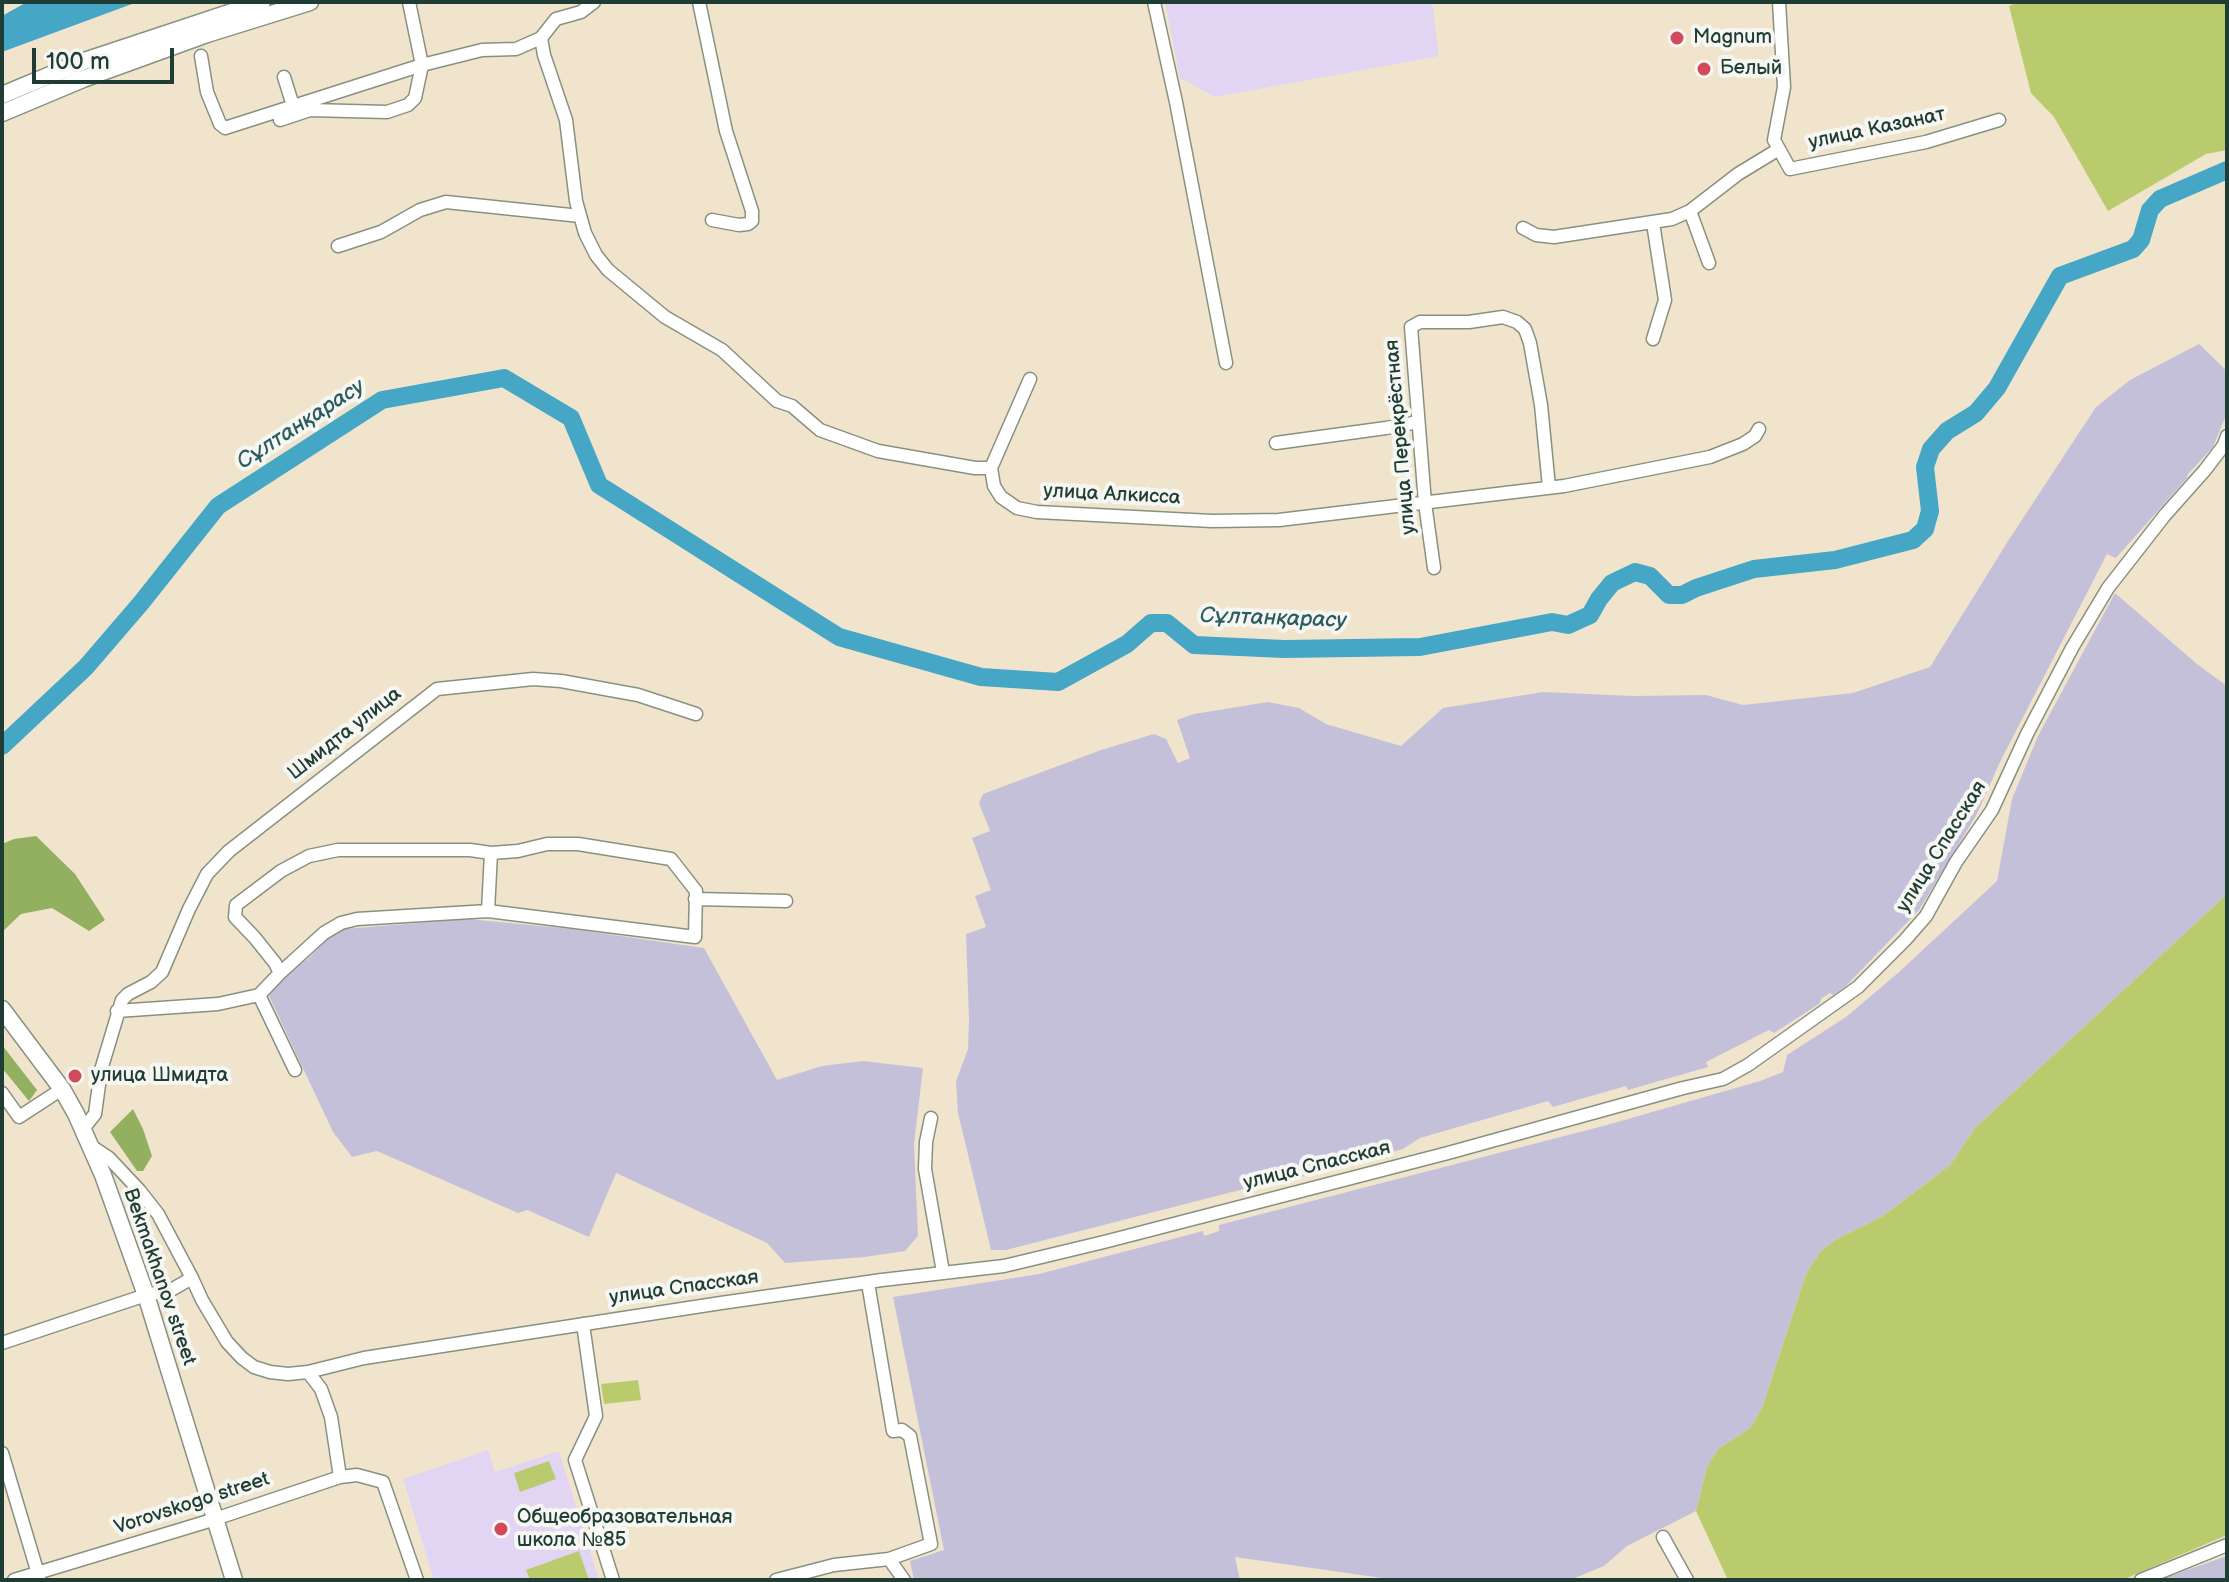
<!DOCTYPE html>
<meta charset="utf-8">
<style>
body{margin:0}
#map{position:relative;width:2229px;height:1582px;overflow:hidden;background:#f0e5cc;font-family:"Balsamiq Sans",sans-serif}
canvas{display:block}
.frame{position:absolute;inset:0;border:4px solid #1f3d34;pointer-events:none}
.scale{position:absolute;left:32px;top:48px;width:142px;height:36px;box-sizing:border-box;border:4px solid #1f3d34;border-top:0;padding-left:10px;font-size:24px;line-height:28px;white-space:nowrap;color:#1f3d34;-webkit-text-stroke:6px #f6f6f2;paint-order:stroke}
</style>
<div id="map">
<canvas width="2229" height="1582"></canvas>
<div class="frame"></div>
<div class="scale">100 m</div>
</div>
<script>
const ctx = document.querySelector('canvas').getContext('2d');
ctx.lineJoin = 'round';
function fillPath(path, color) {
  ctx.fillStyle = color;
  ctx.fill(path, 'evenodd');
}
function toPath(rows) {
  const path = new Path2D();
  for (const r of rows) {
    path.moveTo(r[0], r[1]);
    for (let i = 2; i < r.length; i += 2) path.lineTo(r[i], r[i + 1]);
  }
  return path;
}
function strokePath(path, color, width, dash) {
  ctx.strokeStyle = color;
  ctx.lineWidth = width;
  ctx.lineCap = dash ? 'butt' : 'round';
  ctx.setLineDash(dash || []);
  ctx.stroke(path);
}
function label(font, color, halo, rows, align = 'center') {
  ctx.font = font + ' "Balsamiq Sans",sans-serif';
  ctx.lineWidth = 8;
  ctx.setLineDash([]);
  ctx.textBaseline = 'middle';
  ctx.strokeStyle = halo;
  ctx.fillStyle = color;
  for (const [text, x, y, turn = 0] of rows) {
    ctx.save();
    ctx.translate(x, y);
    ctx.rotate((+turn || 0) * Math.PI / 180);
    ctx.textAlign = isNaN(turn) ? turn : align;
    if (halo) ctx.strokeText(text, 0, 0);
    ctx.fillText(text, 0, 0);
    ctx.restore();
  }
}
fillPath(toPath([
 [1165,2,1432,2,1439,56,1215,97,1180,78],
 [488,1450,495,1472,559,1451,599,1580,434,1580,403,1479]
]), '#e2d4f3');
fillPath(toPath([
 [2199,344,2227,371,2227,413,2213,447,2188,474,2187,478,2116,558,2107,554,2000,762,1977,814,1919,910,1845,987,1833,995,1830,993,1822,998,1819,1004,1774,1033,1769,1030,1706,1062,1708,1067,1628,1090,1626,1086,1553,1107,1548,1101,1420,1138,1403,1149,1336,1168,1301,1177,1275,1181,1006,1250,991,1250,958,1113,956,1081,968,1049,969,1019,966,934,986,927,975,896,991,890,972,838,990,831,979,803,983,794,1101,750,1154,734,1166,739,1178,763,1190,758,1177,720,1194,714,1268,702,1299,708,1326,724,1401,746,1443,708,1543,692,1634,696,1706,695,1743,705,1853,693,1930,667,2008,541,2096,407,2130,380],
 [2115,593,2197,664,2227,686,2227,894,1975,1128,1950,1165,1883,1216,1837,1239,1821,1251,1806,1274,1762,1408,1750,1428,1718,1449,1707,1467,1696,1511,1627,1546,1604,1566,1570,1580,1396,1580,1235,1557,1240,1580,914,1580,910,1561,944,1550,893,1297,1039,1274,1203,1231,1204,1236,1219,1231,1219,1225,1607,1125,1760,1081,1783,1072,1787,1055,1846,1017,1898,973,1997,881,2012,799,2038,736],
 [468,919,572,929,704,948,777,1080,822,1066,863,1061,923,1068,914,1144,918,1236,905,1251,865,1257,785,1263,767,1243,616,1173,589,1237,527,1210,518,1213,377,1151,352,1157,333,1132,269,996,283,978,311,956,329,937,344,929],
 [2227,1556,2227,1580,2157,1580,2161,1579]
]), '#c5c0da');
fillPath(toPath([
 [2018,2,2227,2,2227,150,2206,154,2108,211,2054,117,2031,93,2009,6],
 [2227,894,2227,1535,2122,1580,1728,1580,1696,1511,1707,1467,1718,1449,1750,1428,1762,1408,1806,1274,1821,1251,1837,1239,1883,1216,1950,1165,1975,1128],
 [638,1380,641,1400,604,1404,601,1384],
 [549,1461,556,1479,520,1492,514,1473],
 [579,1551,589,1580,530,1580,526,1570]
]), '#bacb6d');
fillPath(toPath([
 [36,836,75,874,105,920,89,931,52,908,21,914,2,932,2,844,14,839],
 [2,1045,37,1090,29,1101,2,1068],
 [133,1109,143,1129,152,1156,143,1171,137,1171,110,1132]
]), '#93af60');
fillPath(toPath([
 [27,2,127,2,132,4,2,52,2,16]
]), '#46a6c5');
strokePath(toPath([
 [2,746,86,667,141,603,218,506,382,400,504,378,571,418,599,485,839,637,981,677,1058,682,1127,644,1151,623,1167,623,1194,645,1284,649,1420,647,1552,622,1568,625,1590,615,1599,599,1612,583,1635,572,1650,576,1669,595,1682,595,1696,588,1754,569,1835,560,1913,540,1925,529,1930,511,1925,467,1931,449,1947,431,1976,413,1997,388,2060,276,2133,249,2141,240,2150,210,2160,199,2227,170]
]), '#46a6c5', 18);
const minor = toPath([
 [594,2,581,12,556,19,541,38,544,55,566,120,576,201,585,233,596,255,608,270,665,317,722,350,777,401,792,406,820,430,878,451,975,468,991,468],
 [699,2,726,131,752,211,752,221,748,224,739,225,712,220],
 [1154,2,1176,102,1226,363],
 [1779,2,1784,87,1774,140,1790,169,1926,142,1999,120],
 [201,56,207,92,220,124,225,128,422,65,482,50,516,49,541,38],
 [284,77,295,112],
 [280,120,310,110,387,112,408,105,415,98,422,65,409,2],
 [1690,211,1709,263],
 [1523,228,1536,235,1554,237,1672,219,1690,211,1738,174,1779,149],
 [338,246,381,232,420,210,446,202,580,216],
 [1653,339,1665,300,1653,223],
 [1276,443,1386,428,1418,422],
 [991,468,994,486,1001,497,1017,508,1037,512,1212,521,1279,520,1564,486,1710,457,1743,444,1755,436,1759,429],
 [991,468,1030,379],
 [1434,568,1425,503,1411,327,1420,322,1469,322,1503,317,1517,322,1525,329,1530,343,1541,405,1549,487],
 [695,899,786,901],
 [488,911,491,853],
 [259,995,295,1070],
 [117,1011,218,1004,259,995,280,973,324,933,341,923,357,919,488,911,695,937,696,891,671,859,578,844,547,844,518,851,491,853,470,850,338,850,309,856,281,871,236,905,235,917,255,938,275,963,280,973],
 [2,1093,19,1117,62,1089],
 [931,1118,926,1142,925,1169,943,1272],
 [83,1129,95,1114,101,1070,122,1000,128,994,151,982,162,972,189,909,207,874,229,851,437,689,533,679,561,681,638,695,696,714],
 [91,1146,109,1158,140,1191,158,1214,192,1278],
 [583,1324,596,1416,575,1460,613,1580],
 [2,1343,146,1295,171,1290,192,1278,202,1300,227,1342,242,1358,254,1367,270,1372,288,1374,308,1372,364,1358,721,1303,882,1280,1004,1266,1104,1242,1448,1153,1683,1088,1723,1079,1748,1065,1858,987,1905,940,1926,916,1956,862,1992,810,2027,734,2072,648,2108,588,2165,515,2205,470,2224,445,2227,436],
 [308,1372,321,1389,331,1417,340,1477],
 [2,1453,39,1577],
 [1663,1537,1687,1580],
 [889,1559,904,1580],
 [14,1580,209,1521,340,1477,357,1475,383,1482,417,1580],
 [776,1580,834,1565,889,1559,931,1544,910,1436,902,1430,893,1431,868,1283],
 [2141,1580,2227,1545]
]);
const major = toPath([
 [2,95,84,61,262,2],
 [2,113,83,79,207,34,310,2],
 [2,1009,62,1089,76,1114,103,1175,146,1295,234,1580]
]);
strokePath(minor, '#889180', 15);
strokePath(major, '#889180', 19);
strokePath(minor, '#fff', 12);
strokePath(major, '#fff', 16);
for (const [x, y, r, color] of [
 [1677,38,8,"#d1495b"],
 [1704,69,8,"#d1495b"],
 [75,1076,8,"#d1495b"],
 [501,1529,8,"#d1495b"]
]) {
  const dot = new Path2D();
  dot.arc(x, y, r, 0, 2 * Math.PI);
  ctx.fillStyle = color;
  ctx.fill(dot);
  strokePath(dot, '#f6f6f2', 3);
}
label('20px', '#1f3d34', '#f6f6f2', [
 ["Magnum",1693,38],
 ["Белый",1720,69],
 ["улица Шмидта",91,1076],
 ["Общеобразовательная",517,1518],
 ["школа №85",517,1541]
], 'left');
label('20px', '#1f3d34', '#f6f6f2', [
 ["улица Казанат",1877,129,-12],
 ["улица Перекрёстная",1401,437,-95],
 ["улица Алкисса",1112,495,3],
 ["Шмидта улица",345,734,-38],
 ["улица Спасская",1942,847,-58],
 ["улица Спасская",1317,1166,-14],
 ["Bekmakhanov street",159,1277,71],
 ["улица Спасская",684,1288,-8],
 ["Vorovskogo street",192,1504,-18]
]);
label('italic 22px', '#2b5c60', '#f6f6f2', [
 ["Сұлтанқарасу",301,425,-33],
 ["Сұлтанқарасу",1273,619,2]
]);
</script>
